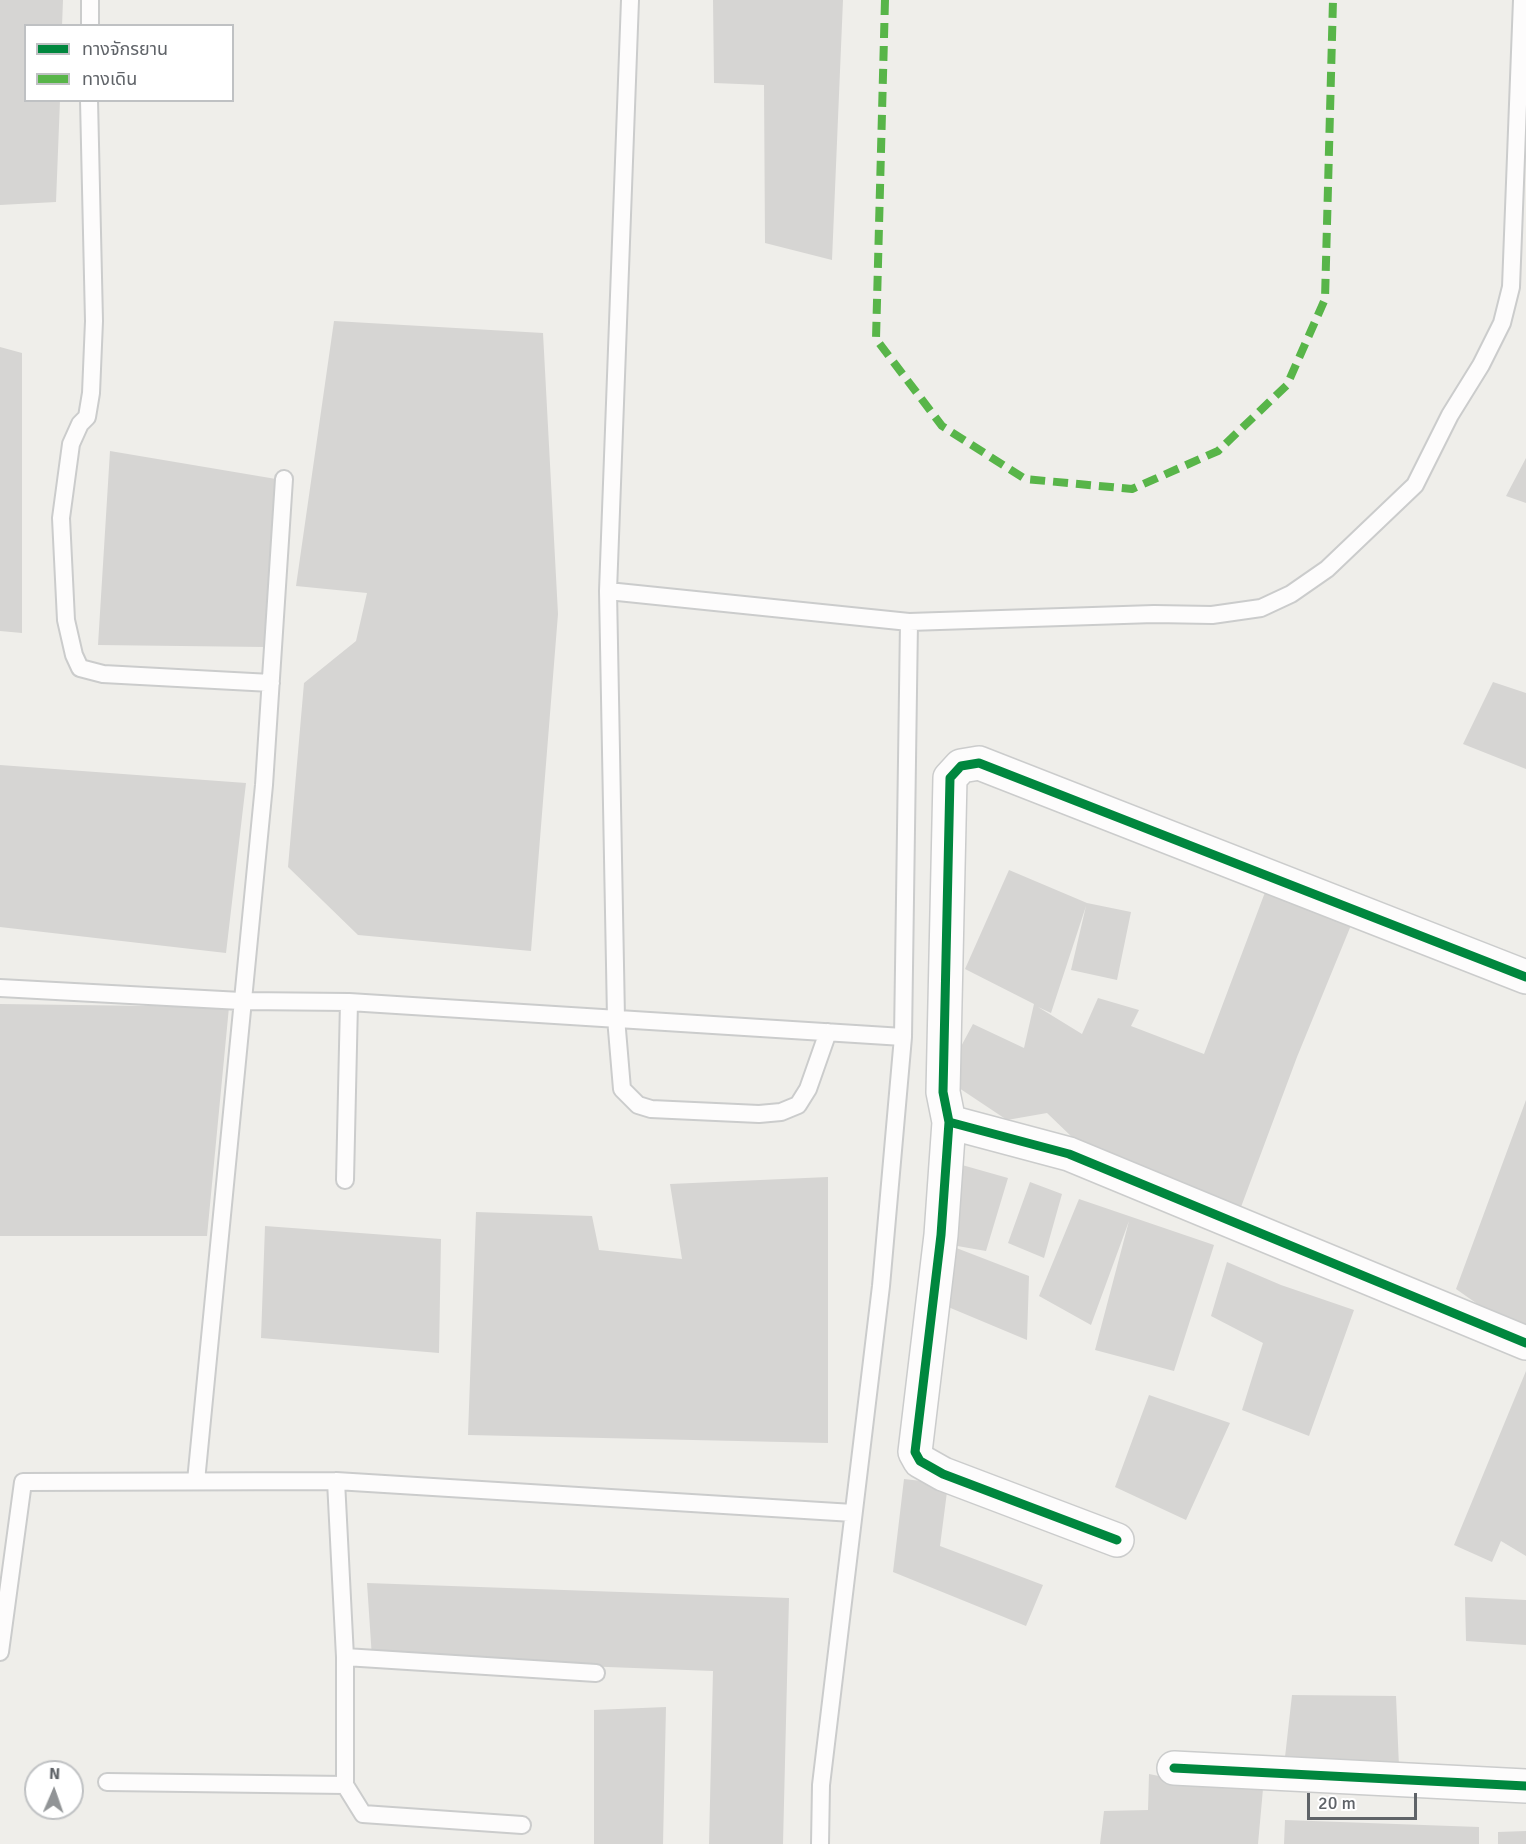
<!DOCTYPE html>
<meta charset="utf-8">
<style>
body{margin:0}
#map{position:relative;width:1526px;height:1844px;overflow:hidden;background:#efeeea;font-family:Signika,"Noto Sans Thai",sans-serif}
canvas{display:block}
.legend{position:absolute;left:24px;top:24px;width:210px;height:78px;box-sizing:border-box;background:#fff;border:2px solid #bfc1c3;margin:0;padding:8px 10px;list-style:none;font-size:18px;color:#5f6368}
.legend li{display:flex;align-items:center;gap:12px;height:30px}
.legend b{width:30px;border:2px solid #bfc1c3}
.north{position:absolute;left:24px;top:1760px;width:60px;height:60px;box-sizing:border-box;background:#fff;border:2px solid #bfc1c3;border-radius:50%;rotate:2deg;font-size:16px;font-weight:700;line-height:24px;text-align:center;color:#5f6368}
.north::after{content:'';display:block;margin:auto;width:21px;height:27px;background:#919496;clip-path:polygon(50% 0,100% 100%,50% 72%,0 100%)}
.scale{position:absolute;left:1307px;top:1793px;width:110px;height:27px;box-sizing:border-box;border:3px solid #5f6368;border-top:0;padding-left:8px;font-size:18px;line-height:21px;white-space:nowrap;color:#5f6368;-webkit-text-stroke:4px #fff;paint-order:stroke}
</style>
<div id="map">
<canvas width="1526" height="1844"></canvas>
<ul class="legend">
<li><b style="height:8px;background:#00873e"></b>ทางจักรยาน</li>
<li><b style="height:8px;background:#58b549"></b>ทางเดิน</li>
</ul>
<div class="north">N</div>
<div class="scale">20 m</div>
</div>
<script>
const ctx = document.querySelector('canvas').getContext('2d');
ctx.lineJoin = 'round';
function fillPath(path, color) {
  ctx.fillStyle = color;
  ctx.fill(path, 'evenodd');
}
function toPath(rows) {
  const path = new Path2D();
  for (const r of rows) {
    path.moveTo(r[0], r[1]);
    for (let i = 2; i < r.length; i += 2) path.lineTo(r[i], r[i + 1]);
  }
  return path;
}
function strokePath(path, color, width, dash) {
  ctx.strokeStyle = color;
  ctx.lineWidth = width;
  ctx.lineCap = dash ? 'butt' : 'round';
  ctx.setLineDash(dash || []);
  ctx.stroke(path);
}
fillPath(toPath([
 [0,0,63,0,62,26,26,26,26,100,60,100,56,202,0,205],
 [713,0,843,0,832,260,765,243,764,85,714,83],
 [334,321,543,333,558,614,531,951,358,935,288,867,304,683,356,641,367,593,296,586],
 [0,347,22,353,22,633,0,631],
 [110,451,276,479,264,647,98,645],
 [1526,458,1526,503,1506,496],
 [1493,682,1526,693,1526,769,1463,744],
 [0,765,246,783,226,953,0,927],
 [1009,870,1087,903,1131,912,1117,980,1071,970,1086,906,1051,1013,1038,1007,1082,1034,1098,998,1139,1010,1131,1026,1204,1054,1267,887,1354,918,1297,1057,1241,1207,1073,1138,1047,1113,1007,1120,944,1078,973,1024,1024,1048,1034,1004,965,969],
 [0,1004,229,1007,207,1236,0,1236],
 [1526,1100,1526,1338,1456,1289],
 [962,1165,1008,1178,986,1251,946,1244],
 [828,1177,828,1443,468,1435,476,1212,592,1216,599,1250,682,1259,670,1184],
 [1030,1182,1062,1194,1044,1258,1008,1243],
 [1079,1199,1214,1245,1174,1371,1095,1350,1129,1221,1091,1325,1039,1296],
 [265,1226,441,1239,439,1353,261,1338],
 [946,1244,1029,1276,1027,1340,941,1304],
 [1227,1262,1281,1285,1354,1310,1309,1436,1242,1410,1263,1343,1211,1316],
 [1526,1371,1526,1556,1501,1541,1492,1562,1454,1545],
 [1149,1395,1230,1423,1186,1520,1115,1487],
 [904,1479,948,1484,940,1546,1043,1585,1026,1626,893,1572],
 [367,1583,789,1598,783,1844,709,1844,713,1671,372,1658],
 [1465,1597,1526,1600,1526,1645,1466,1641],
 [1292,1695,1396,1696,1399,1767,1284,1766],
 [666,1707,663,1844,594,1844,594,1710],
 [1149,1774,1203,1785,1264,1778,1258,1844,1100,1844,1104,1811,1148,1810],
 [1285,1820,1479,1827,1479,1844,1284,1844],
 [1526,1831,1526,1844,1498,1844,1498,1832]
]), '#d6d5d3');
const service = toPath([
 [630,0,608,591,616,1018,622,1089,638,1105,651,1109,759,1114,781,1112,798,1105,808,1089,828,1032],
 [90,26,90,0],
 [89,100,94,321,91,393,87,417,80,424,71,444,61,518,66,620,74,655,80,668,103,674,271,683],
 [608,591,909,622,1154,614,1212,615,1261,608,1291,594,1327,569,1415,485,1450,415,1481,365,1502,323,1511,287,1522,0],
 [0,988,241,1001,349,1002,903,1037],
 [345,1180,349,1002],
 [196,1481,264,785,284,479],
 [336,1481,345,1657,345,1785,363,1814,522,1825],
 [0,1652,23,1482,336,1481,853,1513],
 [345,1657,596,1673],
 [107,1782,345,1785],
 [820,1844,821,1785,881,1286,903,1037,909,622]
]);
const minor = toPath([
 [949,1122,1069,1154,1526,1343],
 [1117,1540,943,1474,920,1461,915,1452,941,1235,949,1122,943,1092,950,778,961,766,979,763,1526,977],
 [1174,1768,1526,1786]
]);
strokePath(service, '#cbcccc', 20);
strokePath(minor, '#cbcccc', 36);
strokePath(service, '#fdfcfc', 16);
strokePath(minor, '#fdfcfc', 33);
strokePath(toPath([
 [885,0,876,339,942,426,1025,479,1132,489,1218,451,1287,385,1325,299,1333,0]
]), '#58b549', 8, [15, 8]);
strokePath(toPath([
 [949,1122,1069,1154,1526,1343],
 [1117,1540,943,1474,920,1461,915,1452,941,1235,949,1122,943,1092,950,778,961,766,979,763,1526,977],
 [1174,1768,1526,1786]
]), '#00873e', 9);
</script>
